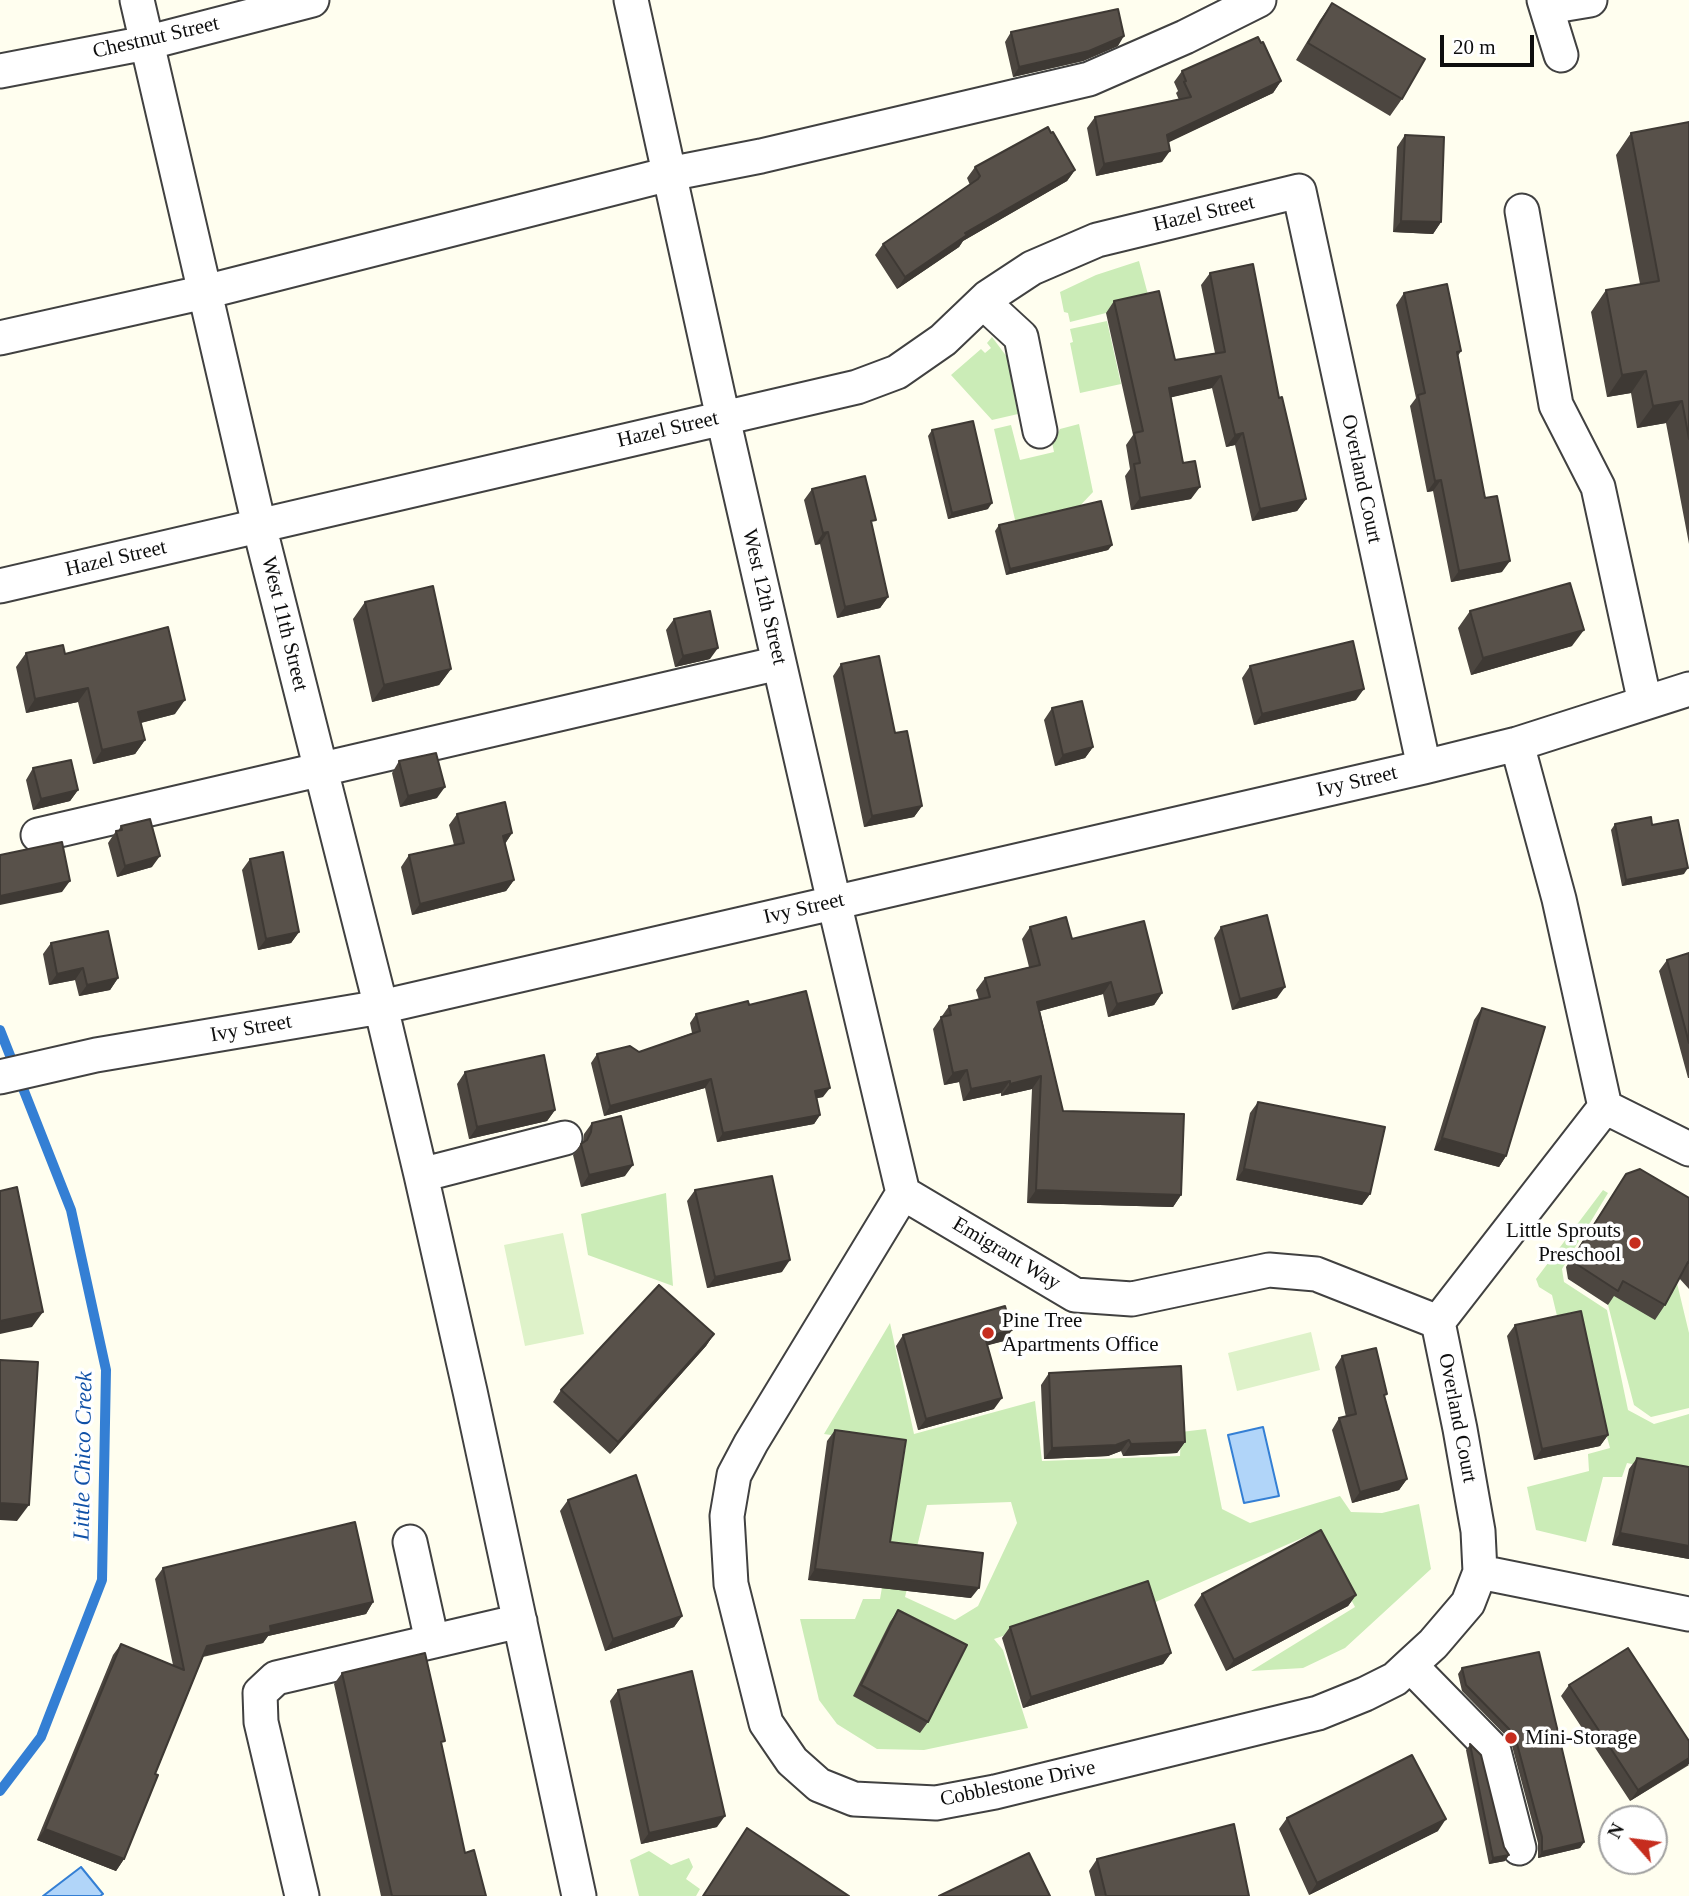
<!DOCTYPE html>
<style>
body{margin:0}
#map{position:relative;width:1689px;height:1896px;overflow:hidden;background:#fffeef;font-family:Georgia,serif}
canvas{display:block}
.north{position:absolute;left:1598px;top:1805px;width:70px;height:70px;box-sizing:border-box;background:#fff;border:2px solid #9f9f9f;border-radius:50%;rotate:298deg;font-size:19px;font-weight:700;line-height:28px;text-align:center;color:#0e0e0e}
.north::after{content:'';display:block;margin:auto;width:24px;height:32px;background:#c62d1e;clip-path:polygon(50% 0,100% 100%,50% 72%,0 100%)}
.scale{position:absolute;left:1440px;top:35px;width:94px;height:32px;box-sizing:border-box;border:4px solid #0e0e0e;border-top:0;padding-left:9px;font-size:21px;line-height:24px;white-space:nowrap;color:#0e0e0e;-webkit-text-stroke:5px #fff;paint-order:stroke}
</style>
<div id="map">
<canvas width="1689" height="1896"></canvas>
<div class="north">N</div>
<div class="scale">20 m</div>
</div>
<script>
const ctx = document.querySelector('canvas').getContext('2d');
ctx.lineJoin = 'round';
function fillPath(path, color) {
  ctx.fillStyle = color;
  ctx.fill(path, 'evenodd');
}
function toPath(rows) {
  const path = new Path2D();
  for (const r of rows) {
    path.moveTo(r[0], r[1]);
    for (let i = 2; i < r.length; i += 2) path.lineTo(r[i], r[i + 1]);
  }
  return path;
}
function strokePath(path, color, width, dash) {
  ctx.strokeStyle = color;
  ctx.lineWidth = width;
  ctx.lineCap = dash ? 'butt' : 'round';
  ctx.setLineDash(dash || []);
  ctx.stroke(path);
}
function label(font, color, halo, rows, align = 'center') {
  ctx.font = font + ' Georgia,serif';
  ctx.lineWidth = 7;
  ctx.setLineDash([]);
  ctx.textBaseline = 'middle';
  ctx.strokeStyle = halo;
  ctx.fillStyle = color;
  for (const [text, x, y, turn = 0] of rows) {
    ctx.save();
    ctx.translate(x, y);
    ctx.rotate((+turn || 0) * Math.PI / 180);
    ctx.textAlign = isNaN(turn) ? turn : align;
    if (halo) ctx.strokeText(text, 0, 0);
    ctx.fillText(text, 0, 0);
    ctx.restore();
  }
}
fillPath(toPath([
 [1139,261,1150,302,1070,322,1068,313,1064,312,1060,292,1096,275],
 [1107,321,1121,384,1080,393,1070,343,1073,342,1070,329],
 [992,337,1007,357,1018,414,992,420,951,375,981,349,985,353,991,348,987,343],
 [1079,424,1093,492,1076,510,1016,524,994,429,1011,425,1020,460,1054,452,1052,442,1060,429],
 [1603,1190,1608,1193,1562,1269,1564,1282,1607,1310,1628,1410,1654,1424,1689,1414,1689,1475,1627,1463,1622,1477,1603,1477,1586,1542,1536,1530,1527,1487,1589,1471,1588,1454,1610,1448,1575,1318,1558,1320,1552,1295,1539,1287,1536,1279],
 [666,1193,673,1286,588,1255,581,1214],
 [1676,1279,1689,1333,1689,1408,1651,1417,1634,1405,1608,1305,1613,1295],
 [890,1323,914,1434,1035,1401,1042,1461,1180,1456,1181,1432,1206,1429,1222,1509,1250,1523,1340,1496,1351,1512,1382,1513,1419,1504,1431,1569,1345,1648,1303,1668,1251,1671,1355,1607,1316,1532,1151,1604,1140,1589,994,1639,1003,1650,1028,1728,924,1750,877,1749,837,1724,819,1700,800,1619,855,1619,863,1599,880,1599,906,1446,824,1434],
 [1011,1502,1017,1523,978,1606,955,1620,905,1597,927,1505],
 [649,1851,671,1865,689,1858,693,1867,686,1879,700,1889,696,1896,639,1896,630,1860]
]), '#cbecb7');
fillPath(toPath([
 [563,1233,584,1334,525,1346,504,1245],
 [1311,1332,1320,1370,1237,1391,1228,1353]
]), '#def2c9');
const water = toPath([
 [1263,1427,1279,1496,1244,1503,1228,1435,1263,1427],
 [81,1867,103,1894,100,1896,43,1896,81,1867]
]);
fillPath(water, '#b1d5f9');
strokePath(water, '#347fd4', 2);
strokePath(toPath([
 [0,1030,71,1210,106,1370,102,1580,41,1737,0,1791]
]), '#347fd4', 10);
const minor = toPath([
 [137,0,259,525,381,1007,421,1175,470,1391,579,1896],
 [631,0,723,418,834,902,903,1193],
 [1544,0,1561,55],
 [1548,7,1590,0],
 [0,71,146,43,312,0],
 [1522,211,1556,405,1598,487,1645,703],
 [983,302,1021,337,1040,431],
 [0,338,205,292,669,174,761,156,1089,79,1185,37,1259,0],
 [0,586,857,387,897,372,943,340,988,297,1032,268,1097,240,1299,191,1424,767],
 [1517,744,1559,899,1605,1107,1438,1322,1460,1429,1478,1531,1480,1572,1689,1614],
 [38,835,779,663],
 [0,1077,96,1055,381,1007,1424,767,1517,744,1689,689],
 [1605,1107,1689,1149],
 [421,1175,565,1138],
 [903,1193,751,1443,734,1475,727,1516,731,1584,766,1723,792,1761,819,1785,854,1799,936,1803,995,1792,1318,1713,1365,1694,1395,1679,1410,1665,1433,1644,1468,1603,1480,1572],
 [903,1193,1075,1295,1132,1299,1269,1270,1316,1274,1438,1322],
 [410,1542,432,1641],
 [1410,1665,1494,1751,1519,1848],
 [302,1896,261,1722,260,1693,276,1678,520,1621]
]);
strokePath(minor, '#414141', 37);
strokePath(minor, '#fff', 33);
fillPath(toPath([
 [1332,3,1402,99,1390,116,1296,60,1320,20],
 [1011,32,1118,46,1083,61,1013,77,1005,42],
 [1182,71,1281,81,1273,93,1168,142,1162,162,1096,176,1087,128,1095,117,1179,100,1176,93,1178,91,1174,82],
 [1689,122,1689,544,1666,423,1637,428,1631,393,1607,397,1591,312,1606,290,1640,284,1616,155,1631,133],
 [1405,135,1441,222,1433,234,1393,232,1397,147],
 [975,167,1075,170,1067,181,963,241,959,247,897,289,875,255,883,244,970,185,967,178],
 [1210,273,1279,398,1306,499,1297,511,1252,521,1235,445,1226,447,1212,388,1171,397,1183,463,1191,499,1131,510,1125,476,1130,469,1126,445,1133,435,1106,313,1114,301,1175,360,1215,353,1201,285],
 [1404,293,1461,351,1458,356,1485,498,1502,572,1451,582,1433,491,1427,492,1410,406,1416,398,1396,305],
 [932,430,988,509,948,519,928,436],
 [812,489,872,526,888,597,880,608,837,618,820,544,815,545,804,500],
 [999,525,1112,545,1108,550,1006,575,995,531],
 [365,602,451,669,439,685,372,702,353,619],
 [1470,611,1572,646,1471,675,1458,628],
 [674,619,710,659,675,667,666,630],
 [26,653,65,654,175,714,141,723,145,740,135,754,93,764,78,702,26,713,16,667],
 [841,664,895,733,922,806,914,817,864,827,833,676],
 [1250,666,1356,700,1254,725,1242,678],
 [1052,708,1093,747,1085,758,1055,766,1044,720],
 [399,761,437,798,400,807,392,773],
 [33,768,78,790,70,801,33,810,26,780],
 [457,814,512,833,505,844,514,880,506,891,412,915,401,867,409,855,454,845,449,825],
 [1615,824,1652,825,1684,874,1622,886,1611,830],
 [121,826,152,867,117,877,108,843,116,831,118,831],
 [250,859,299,932,291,943,258,950,242,870],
 [1030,927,1072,939,1162,993,1154,1005,1108,1017,1103,994,1040,1011,1063,1111,1181,1195,1173,1207,1027,1203,1032,1089,1001,1096,1001,1093,963,1101,959,1082,944,1085,933,1029,949,1006,979,1000,976,990,985,978,1029,967,1022,939],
 [1221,927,1277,998,1232,1010,1214,938],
 [51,943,118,978,110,990,79,996,75,980,49,985,43,954],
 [1689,953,1689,1078,1688,1078,1659,971,1667,960],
 [749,1005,823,1097,816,1098,820,1115,814,1124,717,1142,705,1088,604,1116,591,1063,597,1054,639,1052,692,1033,690,1023,696,1014],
 [1482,1008,1506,1156,1499,1167,1434,1150,1474,1020],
 [465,1072,555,1110,547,1121,469,1139,457,1084],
 [1258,1102,1370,1194,1362,1205,1236,1180,1250,1113],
 [592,1123,625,1176,581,1187,573,1155,581,1144,583,1142,584,1134],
 [1626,1174,1689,1198,1689,1289,1679,1278,1665,1305,1655,1320,1614,1296,1608,1305,1568,1279,1566,1267],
 [695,1190,782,1272,707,1288,687,1201],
 [1515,1325,1608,1435,1600,1446,1534,1460,1507,1336],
 [1012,1330,1004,1341,987,1345,994,1409,918,1430,896,1346,903,1335],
 [714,1334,706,1346,610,1454,553,1402,561,1390],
 [1342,1356,1385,1397,1407,1479,1399,1490,1352,1503,1332,1430,1339,1418,1346,1417,1335,1367],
 [1049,1373,1185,1442,1177,1453,1123,1456,1121,1451,1108,1456,1044,1459,1041,1385],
 [835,1430,890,1542,971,1598,808,1580,827,1441],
 [1637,1458,1689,1467,1689,1559,1612,1545,1629,1469],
 [568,1500,682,1616,674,1627,605,1651,560,1511],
 [163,1568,373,1602,366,1614,268,1636,263,1643,203,1657,155,1774,124,1859,116,1871,37,1840,113,1655,121,1644,173,1665,155,1579],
 [1202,1594,1356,1595,1348,1606,1226,1671,1194,1605],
 [898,1610,928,1722,920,1733,853,1696,890,1622],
 [1010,1627,1171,1653,1163,1664,1023,1708,1002,1638],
 [1539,1652,1584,1842,1580,1848,1538,1858,1538,1843,1512,1746,1508,1738,1462,1691,1458,1674,1462,1668],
 [342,1673,442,1747,465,1853,486,1896,381,1896,334,1684],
 [1569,1685,1689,1765,1630,1801,1561,1696],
 [618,1690,717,1827,641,1844,610,1701],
 [1470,1745,1504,1847,1509,1855,1505,1861,1489,1864,1466,1750],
 [1287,1818,1438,1831,1309,1895,1279,1829],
 [1097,1859,1249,1896,1095,1896,1089,1871]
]), '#4c4640');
fillPath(toPath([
 [1124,36,1118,46,1083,61,1013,77,1019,67],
 [1281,81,1273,93,1159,147,1167,135],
 [1170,151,1162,162,1096,176,1104,164],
 [1075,170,1067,181,963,241,959,247,897,289,905,277,965,233],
 [1401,221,1441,222,1433,234,1393,232],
 [1646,371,1631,393,1607,397,1622,375],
 [1221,376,1212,388,1160,400,1169,388],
 [1682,401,1666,423,1637,428,1653,406],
 [1243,433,1235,445,1226,447,1235,435],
 [1441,480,1433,491,1427,492,1435,481],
 [1200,487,1191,499,1131,510,1140,498],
 [1306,499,1297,511,1252,521,1260,509],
 [992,503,988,509,948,519,952,513],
 [828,532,820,544,815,545,823,533],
 [1112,545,1108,550,1006,575,1010,569],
 [1510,561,1502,572,1451,582,1459,571],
 [888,597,880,608,837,618,845,607],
 [1584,630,1572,646,1471,675,1483,658],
 [718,648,710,659,675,667,683,656],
 [451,669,439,685,372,702,384,685],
 [88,688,78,702,26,713,35,699],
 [1364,689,1356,700,1254,725,1262,714],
 [185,700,175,714,128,726,138,712],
 [145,740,135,754,93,764,102,750],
 [1093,747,1085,758,1055,766,1063,755],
 [445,787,437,798,400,807,408,796],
 [78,790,70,801,33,810,41,799],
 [922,806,914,817,864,827,872,816],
 [512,833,504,845,503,836],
 [160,856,152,867,117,877,125,866],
 [1688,868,1684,874,1622,886,1626,880],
 [514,880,506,891,412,915,420,904],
 [70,881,62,892,0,905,0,896],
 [299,932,291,943,258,950,266,939],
 [83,968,75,980,49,985,57,974],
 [118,978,110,990,79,996,87,985],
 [1111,982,1103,994,1029,1014,1037,1002],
 [1285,987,1277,998,1232,1010,1240,999],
 [1162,993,1154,1005,1108,1017,1117,1004],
 [967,1070,959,1082,944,1085,953,1073],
 [1041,1076,1032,1089,1001,1096,1010,1084],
 [711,1079,705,1088,604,1116,610,1106],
 [1010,1081,1001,1093,963,1101,971,1089],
 [830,1088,823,1097,808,1100,815,1091],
 [555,1110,547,1121,469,1139,477,1127],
 [820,1115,814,1124,717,1142,723,1133],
 [1442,1138,1506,1156,1499,1167,1434,1150],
 [633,1165,625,1176,581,1187,589,1175],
 [1244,1169,1370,1194,1362,1205,1236,1180],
 [1036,1190,1181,1195,1173,1207,1027,1203],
 [790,1260,782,1272,707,1288,715,1277],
 [43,1312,32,1327,0,1334,0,1321],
 [1012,1330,1004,1341,978,1348,985,1337],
 [714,1334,706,1346,610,1454,618,1442],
 [1002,1398,994,1409,918,1430,926,1419],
 [1608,1435,1600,1446,1534,1460,1542,1449],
 [1129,1440,1121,1451,1108,1456,1044,1459,1052,1448],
 [1185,1442,1177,1453,1123,1456,1131,1444],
 [1407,1479,1399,1490,1352,1503,1360,1492],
 [0,1503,29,1505,17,1521,0,1520],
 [1620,1533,1689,1546,1689,1559,1612,1545],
 [815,1569,979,1588,971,1598,808,1580],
 [1356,1595,1348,1606,1226,1671,1234,1660],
 [373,1602,366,1614,268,1636,263,1643,199,1657,207,1646,270,1626],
 [682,1616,674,1627,605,1651,613,1639],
 [1171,1653,1163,1664,1023,1708,1031,1697],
 [1689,1758,1689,1764,1630,1801,1638,1790],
 [725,1816,717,1827,641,1844,649,1833],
 [1446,1819,1438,1831,1309,1895,1317,1883],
 [45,1829,124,1859,116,1871,37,1840],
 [1584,1842,1580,1848,1538,1858,1542,1852],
 [1509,1855,1505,1861,1489,1864,1493,1858]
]), '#3e3934');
const building = toPath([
 [1332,3,1425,59,1402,99,1308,43,1332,3],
 [1118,9,1124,36,1089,51,1019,67,1011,32,1118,9],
 [1258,37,1261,43,1263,42,1281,81,1167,135,1170,151,1104,164,1095,117,1191,97,1184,82,1186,81,1182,71,1258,37],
 [1689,122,1689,439,1682,401,1653,406,1646,371,1622,375,1606,290,1659,281,1631,133,1689,122],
 [1048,127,1051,133,1053,132,1075,170,965,233,967,235,905,277,883,244,978,179,980,176,975,167,1048,127],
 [1405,135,1444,137,1441,222,1401,221,1405,135],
 [1253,264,1279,398,1282,397,1306,499,1260,509,1243,433,1235,435,1221,376,1169,388,1183,463,1195,461,1200,487,1140,498,1134,464,1140,463,1134,433,1143,431,1114,301,1159,291,1175,360,1225,352,1210,273,1253,264],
 [1447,284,1461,351,1457,352,1485,498,1497,496,1510,561,1459,571,1441,480,1435,481,1418,395,1425,393,1404,293,1447,284],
 [973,421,992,503,952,513,932,430,973,421],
 [865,476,876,520,871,521,888,597,845,607,828,532,823,533,812,489,865,476],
 [1101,501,1112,545,1010,569,999,525,1101,501],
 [1570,583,1584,630,1483,658,1470,611,1570,583],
 [433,586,451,669,384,685,365,602,433,586],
 [710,611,718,648,683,656,674,619,710,611],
 [168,627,185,700,138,712,145,740,102,750,88,688,35,699,26,653,63,645,65,654,168,627],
 [1353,641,1364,689,1262,714,1250,666,1353,641],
 [879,656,895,733,907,731,922,806,872,816,841,664,879,656],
 [1082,701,1093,747,1063,755,1052,708,1082,701],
 [436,753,445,787,408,796,399,761,436,753],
 [71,760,78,790,41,799,33,768,71,760],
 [505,802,512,833,503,836,514,880,420,904,409,855,464,843,457,814,505,802],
 [1651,817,1652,825,1678,820,1688,868,1626,880,1615,824,1651,817],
 [150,819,160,856,125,866,116,831,122,830,121,826,150,819],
 [62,842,70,881,0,896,0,855,62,842],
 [283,852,299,932,266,939,250,859,283,852],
 [1267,915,1285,987,1240,999,1221,927,1267,915],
 [1066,917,1072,939,1144,921,1162,993,1117,1004,1111,982,1037,1002,1063,1111,1184,1114,1181,1195,1036,1190,1041,1076,1010,1084,1010,1081,971,1089,967,1070,953,1073,941,1017,951,1015,949,1006,990,997,985,978,1040,965,1030,927,1066,917],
 [108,931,118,978,87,985,83,968,57,974,51,943,108,931],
 [1689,953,1689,1043,1667,960,1689,953],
 [806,991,830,1088,815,1091,820,1115,723,1133,711,1079,610,1106,597,1054,630,1046,639,1052,700,1031,696,1014,748,1001,749,1005,806,991],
 [1482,1008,1545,1027,1506,1156,1442,1138,1482,1008],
 [544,1055,555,1110,477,1127,465,1072,544,1055],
 [1258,1102,1385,1127,1370,1194,1244,1169,1258,1102],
 [621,1116,633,1165,589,1175,581,1144,587,1140,591,1132,592,1123,621,1116],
 [1640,1169,1689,1198,1689,1263,1688,1262,1665,1305,1623,1281,1618,1291,1578,1265,1576,1253,1626,1174,1640,1169],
 [772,1176,790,1260,715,1277,695,1190,772,1176],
 [17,1187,43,1312,0,1321,0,1191,17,1187],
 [659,1285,714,1334,618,1442,561,1390,659,1285],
 [1005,1306,1012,1330,985,1337,1002,1398,926,1419,903,1335,1005,1306],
 [1581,1311,1608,1435,1542,1449,1515,1325,1581,1311],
 [1376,1348,1387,1394,1384,1395,1407,1479,1360,1492,1339,1418,1356,1414,1342,1356,1376,1348],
 [0,1360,38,1362,29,1505,0,1503,0,1360],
 [1181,1366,1185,1442,1131,1444,1129,1440,1116,1445,1052,1448,1049,1373,1181,1366],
 [835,1430,906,1440,890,1542,983,1553,979,1588,815,1569,835,1430],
 [1637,1458,1689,1467,1689,1546,1620,1533,1637,1458],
 [636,1475,682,1616,613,1639,568,1500,636,1475],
 [355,1522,373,1602,270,1626,271,1632,207,1646,155,1774,158,1775,124,1859,45,1829,121,1644,184,1670,163,1568,355,1522],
 [1321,1530,1356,1595,1234,1660,1202,1594,1321,1530],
 [1148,1581,1171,1653,1031,1697,1010,1627,1148,1581],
 [898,1610,967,1645,928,1722,861,1685,898,1610],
 [1628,1648,1689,1741,1689,1758,1638,1790,1569,1685,1628,1648],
 [1539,1652,1584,1842,1542,1852,1542,1837,1516,1740,1512,1732,1466,1685,1462,1668,1539,1652],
 [425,1653,445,1741,441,1742,465,1853,474,1850,486,1896,392,1896,342,1673,425,1653],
 [692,1671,725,1816,649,1833,618,1690,692,1671],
 [1470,1744,1481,1755,1504,1847,1509,1855,1493,1858,1470,1744],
 [1412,1755,1446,1819,1317,1883,1287,1818,1412,1755],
 [1234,1824,1249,1896,1106,1896,1097,1859,1234,1824],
 [747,1828,849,1896,703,1896,747,1828],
 [1029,1853,1050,1896,939,1896,1029,1853]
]);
fillPath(building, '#58514a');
strokePath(building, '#3e3934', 2);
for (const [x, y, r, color] of [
 [1635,1243,7,"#c62d1e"],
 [988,1333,7,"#c62d1e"],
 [1511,1738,7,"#c62d1e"]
]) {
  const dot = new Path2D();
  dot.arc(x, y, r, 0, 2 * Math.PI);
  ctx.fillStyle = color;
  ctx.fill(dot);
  strokePath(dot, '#fff', 2.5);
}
label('21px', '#0e0e0e', '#fff', [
 ["Chestnut Street",156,38,-13],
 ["Hazel Street",1204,214,-13],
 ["Hazel Street",668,430,-13],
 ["Overland Court",1361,479,78],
 ["Hazel Street",116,559,-13],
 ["West 12th Street",764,597,77],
 ["West 11th Street",284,624,76],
 ["Ivy Street",1357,782,-13],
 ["Ivy Street",804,909,-13],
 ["Ivy Street",251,1029,-10],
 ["Emigrant Way",1006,1254,31],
 ["Overland Court",1457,1418,79],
 ["Cobblestone Drive",1018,1784,-12]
]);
label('21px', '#0e0e0e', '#fff', [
 ["Little Sprouts",1621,1231,"right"],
 ["Preschool",1621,1255,"right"],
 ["Pine Tree",1002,1321],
 ["Apartments Office",1002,1345],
 ["Mini-Storage",1525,1738]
], 'left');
label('italic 23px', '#1051a7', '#fff', [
 ["Little Chico Creek",84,1456,-89]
]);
</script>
